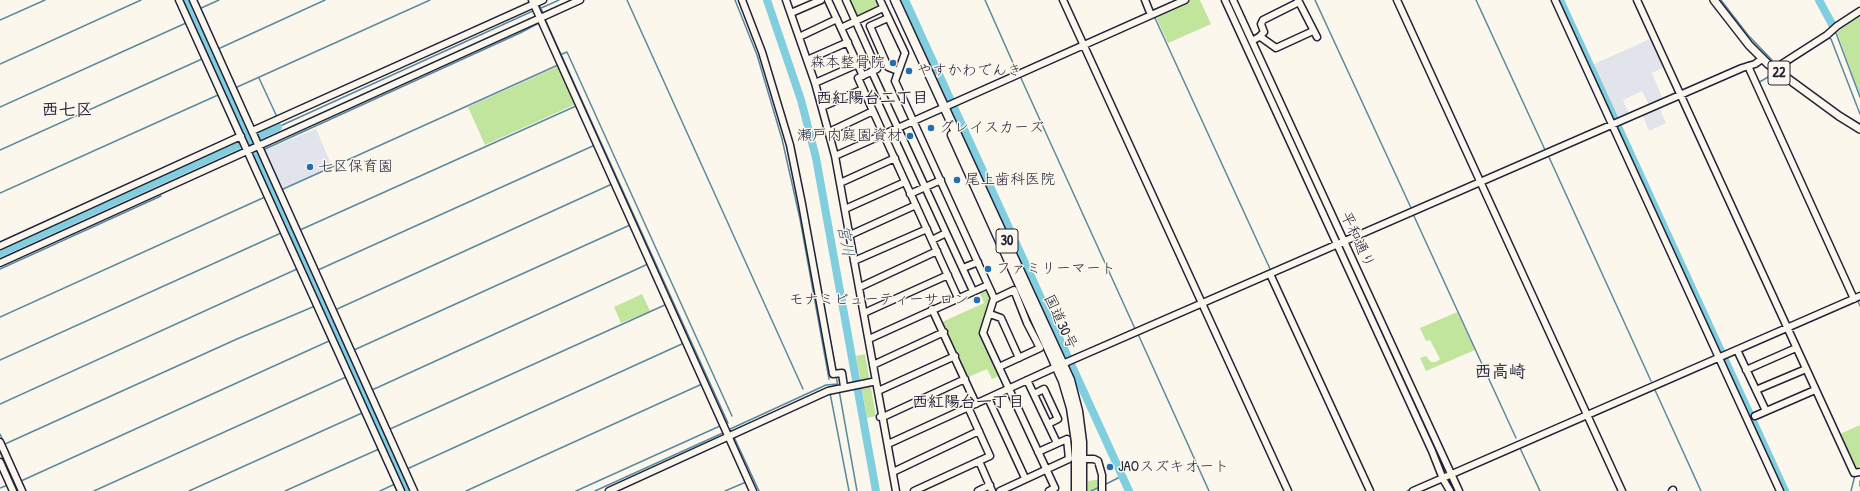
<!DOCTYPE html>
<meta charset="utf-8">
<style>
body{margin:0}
canvas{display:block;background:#fbf7ec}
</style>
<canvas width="1860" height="491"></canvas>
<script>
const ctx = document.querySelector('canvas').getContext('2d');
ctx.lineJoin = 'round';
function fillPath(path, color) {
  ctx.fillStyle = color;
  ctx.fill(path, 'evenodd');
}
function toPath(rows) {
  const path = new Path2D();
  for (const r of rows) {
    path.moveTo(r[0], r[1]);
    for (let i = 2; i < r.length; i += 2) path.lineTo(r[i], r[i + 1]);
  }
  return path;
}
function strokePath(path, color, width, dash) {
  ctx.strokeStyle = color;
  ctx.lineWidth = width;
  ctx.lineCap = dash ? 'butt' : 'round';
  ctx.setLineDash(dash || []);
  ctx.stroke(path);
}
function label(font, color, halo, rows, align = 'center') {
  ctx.font = font + ' "Patrick Hand","Klee One",sans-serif';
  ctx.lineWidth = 3;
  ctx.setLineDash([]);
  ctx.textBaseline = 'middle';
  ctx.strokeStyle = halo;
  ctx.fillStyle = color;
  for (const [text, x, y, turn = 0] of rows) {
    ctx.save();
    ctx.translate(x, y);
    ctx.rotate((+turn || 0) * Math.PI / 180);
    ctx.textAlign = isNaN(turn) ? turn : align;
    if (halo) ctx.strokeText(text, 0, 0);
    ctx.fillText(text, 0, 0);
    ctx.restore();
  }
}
fillPath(toPath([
 [1652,38,1666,66,1652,73,1663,100,1650,107,1642,91,1623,100,1630,115,1617,120,1592,65],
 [1659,107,1666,123,1649,131,1642,114],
 [316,129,332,166,279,190,263,151]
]), '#e1e4ea');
fillPath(toPath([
 [847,0,877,0,880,8,856,20],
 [1189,0,1200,0,1211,24,1168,43,1155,15],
 [1860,16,1860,95,1837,32],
 [559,66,576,104,485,145,468,107],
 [987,288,993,299,981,332,1001,375,992,379,987,369,966,378,940,323,984,303,979,291],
 [642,294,650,311,621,323,614,307],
 [1457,312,1475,350,1426,371,1420,358,1426,356,1431,362,1436,362,1440,359,1430,340,1426,341,1420,328],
 [865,354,876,416,867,418,856,356],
 [1860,425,1860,465,1856,471,1840,434],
 [1095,480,1099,480,1099,489,1088,491,1088,481]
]), '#c2e59e');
strokePath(toPath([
 [176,0,183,16],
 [627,0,803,389],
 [735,0,757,55,782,139,800,219,829,379],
 [745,0,749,10],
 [985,0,1017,72],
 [1315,0,1412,210],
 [1476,0,1546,152],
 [1721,0,1748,35,1772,60],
 [539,4,543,13],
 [199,9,219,0],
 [539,9,559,0],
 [1151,11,1177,0],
 [192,12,194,11],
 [1154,16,1271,271],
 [545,19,728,423],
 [0,20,45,0],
 [1836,33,1860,97],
 [1083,42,1148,13],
 [218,49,325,0],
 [210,52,212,51],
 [562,54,567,52,732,416],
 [202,58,236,135],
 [0,64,141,0],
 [1781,69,1829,38,1831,39,1860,114],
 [771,72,789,132],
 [1020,76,1136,331],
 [259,78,277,117],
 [1758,83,1773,74],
 [235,88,430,0],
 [228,92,229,91],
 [951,101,1080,43],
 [0,107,186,23],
 [278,127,535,10],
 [240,142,241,144],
 [265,149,520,33,539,23],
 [0,150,202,59],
 [256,153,258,152],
 [1548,155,1651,381],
 [800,178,836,371],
 [281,190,558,65],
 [0,193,218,95],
 [275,193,276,193],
 [1413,214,1516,438],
 [300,230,576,106],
 [293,234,294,233],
 [0,269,161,196],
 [318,270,595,145],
 [311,273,312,272],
 [1858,301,1860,306],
 [335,310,612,184],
 [329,313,330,312],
 [0,317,265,197,266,199],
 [324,329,356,398],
 [1138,334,1209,491],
 [354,350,630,225],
 [347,353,348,352],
 [0,360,281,233],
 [836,375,838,387],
 [372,390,648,264],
 [839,390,857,491],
 [1655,390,1701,491],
 [365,393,366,392],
 [830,393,849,491],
 [0,404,297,269],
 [390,429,667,304],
 [728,430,826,385,838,384],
 [383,433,384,432],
 [0,434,26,491],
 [734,437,759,491],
 [5,444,237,339,315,306],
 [377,445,397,491],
 [1520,448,1540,491],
 [0,452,18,491],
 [407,469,684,343],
 [21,481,329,341],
 [1860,481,1860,486],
 [1104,485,1122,476],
 [0,488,8,485],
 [94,491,346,377],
 [189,491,362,413],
 [285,491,379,449],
 [380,491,395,484],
 [466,491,702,384],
 [576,491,720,426],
 [595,491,725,432],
 [617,491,671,466],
 [725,491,746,482],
 [1091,491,1100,487],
 [1407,491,1411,489],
 [1851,491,1855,475]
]), '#5a899d', 1.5);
strokePath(toPath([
 [187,0,409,491],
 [767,0,801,100,816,158,876,491],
 [905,0,1129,491],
 [1229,0,1454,491],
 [1560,0,1785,491],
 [1819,0,1833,26],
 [0,253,278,127]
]), '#80cede', 8);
const minor = toPath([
 [179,0,401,491],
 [193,0,414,491],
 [532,0,753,491],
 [742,0,762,52,790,145,802,204,833,374,842,373,844,387],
 [786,0,815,83,835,156,896,491],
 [828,0,863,76],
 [846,0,877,69,858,78,958,298],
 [880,0,905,53,895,81,994,298,983,333,1055,488,1049,491],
 [1063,0,1288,491],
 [1145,0,1151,15],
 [1225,0,1432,451,1443,479,1450,491],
 [1233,0,1459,491],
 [1298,0,1317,37],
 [1397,0,1622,491],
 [1555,0,1780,491],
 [1637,0,1854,473,1860,472],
 [791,13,821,0],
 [888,18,870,26,888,67,898,71],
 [841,28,883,8],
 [799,37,837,19],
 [1259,37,1264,32,1261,24,1263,20,1299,2],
 [1252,41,1259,37,1262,38,1276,48,1313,31],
 [807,60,848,42],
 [1748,66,1854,299],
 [1774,69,1827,35,1837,26,1860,11],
 [872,72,973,291],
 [815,83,858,64],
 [822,107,863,89],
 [252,131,543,0],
 [829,132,873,111],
 [835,156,1185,0],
 [840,183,895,158],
 [910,194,941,180],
 [845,209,905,182],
 [850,235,916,205],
 [932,240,946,233],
 [0,246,241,136],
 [854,261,927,229],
 [0,263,580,0],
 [963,268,978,262],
 [1270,274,1370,491],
 [860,287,937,251],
 [995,299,1014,290,1027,323,1040,348,999,367],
 [932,309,976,404],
 [864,313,948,275],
 [990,314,1001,318,1019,358],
 [869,339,988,285],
 [1737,350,1766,411],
 [873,365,944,332],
 [1746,370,1796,348],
 [1027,380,1057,443],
 [1756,390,1806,369],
 [878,391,955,356],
 [1034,394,1044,389,1058,419,1048,424],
 [988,398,1025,478],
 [1755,416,1815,390],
 [880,417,883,417,965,379],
 [0,442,22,491],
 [888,444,1058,366,1742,68,1755,64,1762,59],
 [1079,459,1094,459,1098,461,1102,475,1102,491],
 [979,461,992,491],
 [0,462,13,491],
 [893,472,979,431],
 [609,491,828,391,872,382],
 [914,491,990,456,968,407],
 [978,491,990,485],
 [1000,491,1069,459,1067,439,1038,452],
 [1413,491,1860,296],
 [1672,491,1673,490]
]);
const major = toPath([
 [1714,0,1749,45,1768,64,1839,116,1860,129]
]);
const highway = toPath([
 [895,0,1070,380,1078,411,1082,442,1082,491],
 [952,135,1063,381,1071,408,1076,442,1076,491]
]);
strokePath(minor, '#22223b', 9);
strokePath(major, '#22223b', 10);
strokePath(highway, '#22223b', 11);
strokePath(minor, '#fbf7ec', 6);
strokePath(major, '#fbf7ec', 7);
strokePath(highway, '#fbf7ec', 8);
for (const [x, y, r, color] of [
 [893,63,4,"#1f6fb2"],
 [909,71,4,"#1f6fb2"],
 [931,128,4,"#1f6fb2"],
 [910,136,4,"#1f6fb2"],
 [310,167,4,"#1f6fb2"],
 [957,180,4,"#1f6fb2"],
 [988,269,4,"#1f6fb2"],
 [977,300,4,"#1f6fb2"],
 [1110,467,4,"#1f6fb2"]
]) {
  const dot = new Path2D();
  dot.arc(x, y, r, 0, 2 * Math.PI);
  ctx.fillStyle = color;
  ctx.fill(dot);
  strokePath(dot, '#fbf7ec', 1.5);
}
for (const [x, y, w] of [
 [1779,73,22],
 [1007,241,22]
]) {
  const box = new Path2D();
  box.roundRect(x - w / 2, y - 12, w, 24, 3);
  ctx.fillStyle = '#fbf7ec';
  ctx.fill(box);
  strokePath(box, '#22223b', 1);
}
label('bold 14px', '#22223b', null, [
 ["22",1779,73],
 ["30",1007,241]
]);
label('15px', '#22223b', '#fbf7ec', [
 ["森本整骨院",885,63,"right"],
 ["やすかわでんき",917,71],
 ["グレイスカーズ",939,128],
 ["瀬戸内庭園資材",902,136,"right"],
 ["七区保育園",318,167],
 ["尾上歯科医院",965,180],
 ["ファミリーマート",996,269],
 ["モナミビューティーサロン",969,300,"right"],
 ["JAOスズキオート",1118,467]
], 'left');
label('15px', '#22223b', '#fbf7ec', [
 ["平和通り",1357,240,65],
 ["国道30号",1060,322,65]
]);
label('bold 16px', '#22223b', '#fbf7ec', [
 ["西紅陽台二丁目",872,99],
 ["西紅陽台一丁目",968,403]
]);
label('italic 16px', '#3e566c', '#fbf7ec', [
 ["宮川",845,241,80]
]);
label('bold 17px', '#22223b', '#fbf7ec', [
 ["西七区",67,110],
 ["西高崎",1500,372]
]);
</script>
